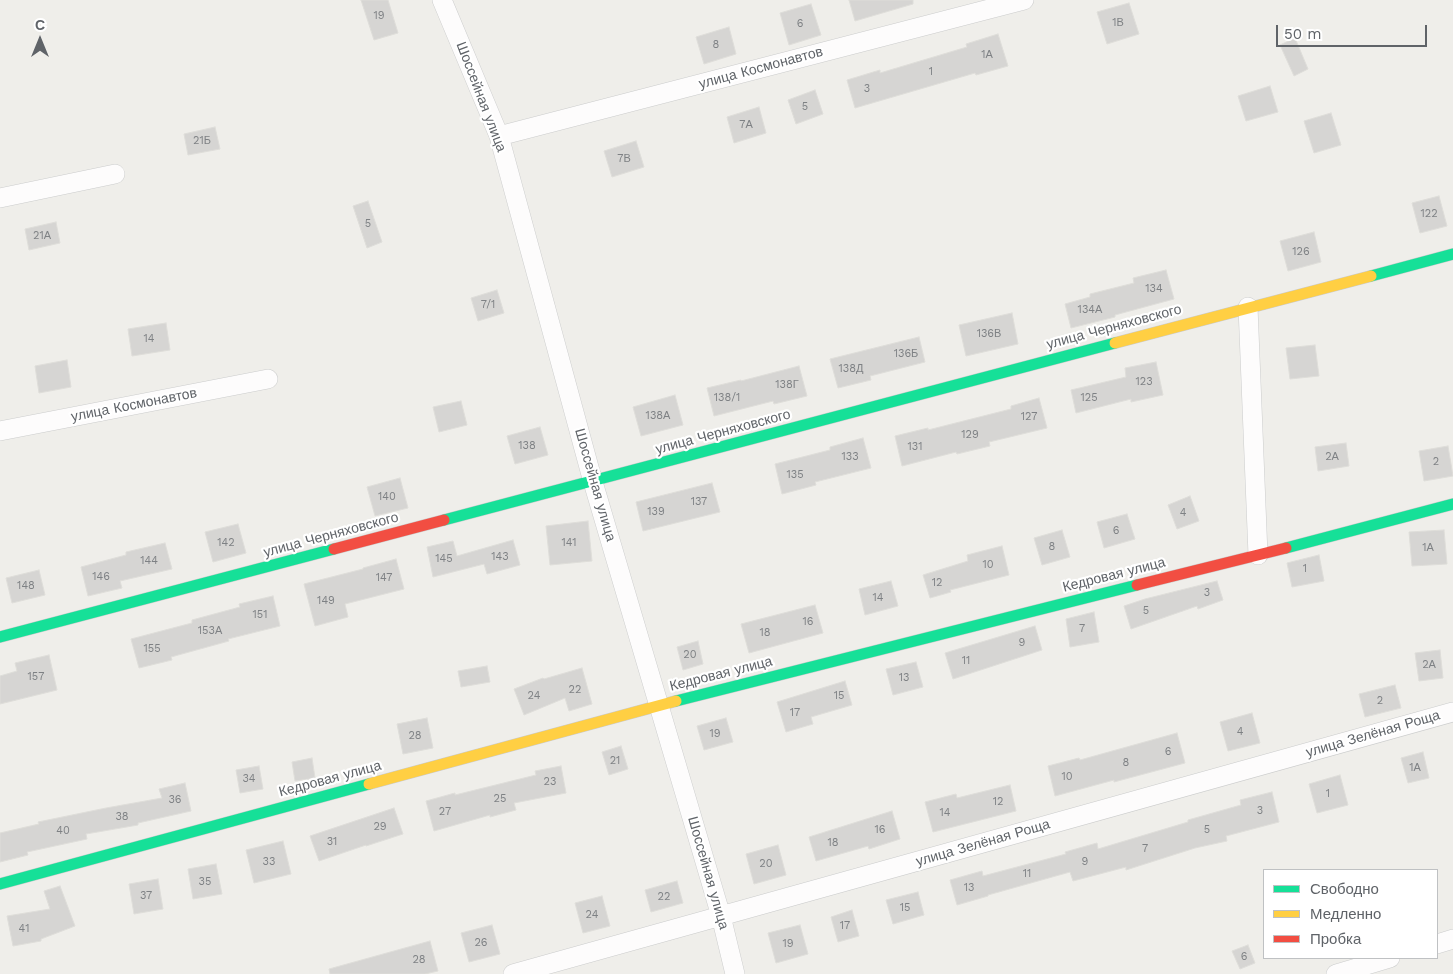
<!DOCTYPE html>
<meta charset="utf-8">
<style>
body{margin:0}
#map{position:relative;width:1453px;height:974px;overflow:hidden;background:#efeeea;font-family:"Work Sans",sans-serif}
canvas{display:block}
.legend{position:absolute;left:1263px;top:869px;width:175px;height:90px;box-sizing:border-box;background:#fff;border:1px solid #bfc1c3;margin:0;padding:6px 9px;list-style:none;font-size:15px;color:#5f6368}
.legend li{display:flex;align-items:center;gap:10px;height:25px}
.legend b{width:25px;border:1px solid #bfc1c3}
.north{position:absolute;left:15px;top:15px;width:50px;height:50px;-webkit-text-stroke:4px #fff;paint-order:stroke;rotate:0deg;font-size:14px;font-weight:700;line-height:20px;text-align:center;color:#5f6368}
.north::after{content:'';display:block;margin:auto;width:18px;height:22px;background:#5f6368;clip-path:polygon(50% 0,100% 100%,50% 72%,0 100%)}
.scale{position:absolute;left:1276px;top:25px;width:151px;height:22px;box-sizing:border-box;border:2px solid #5f6368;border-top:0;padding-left:6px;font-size:15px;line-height:18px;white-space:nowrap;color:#5f6368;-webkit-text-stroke:4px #fff;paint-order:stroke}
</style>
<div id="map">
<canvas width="1453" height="974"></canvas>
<ul class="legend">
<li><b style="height:6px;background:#16e098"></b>Свободно</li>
<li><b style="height:6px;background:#ffcf43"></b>Медленно</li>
<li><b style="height:6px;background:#f24e42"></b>Пробка</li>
</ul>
<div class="north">С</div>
<div class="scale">50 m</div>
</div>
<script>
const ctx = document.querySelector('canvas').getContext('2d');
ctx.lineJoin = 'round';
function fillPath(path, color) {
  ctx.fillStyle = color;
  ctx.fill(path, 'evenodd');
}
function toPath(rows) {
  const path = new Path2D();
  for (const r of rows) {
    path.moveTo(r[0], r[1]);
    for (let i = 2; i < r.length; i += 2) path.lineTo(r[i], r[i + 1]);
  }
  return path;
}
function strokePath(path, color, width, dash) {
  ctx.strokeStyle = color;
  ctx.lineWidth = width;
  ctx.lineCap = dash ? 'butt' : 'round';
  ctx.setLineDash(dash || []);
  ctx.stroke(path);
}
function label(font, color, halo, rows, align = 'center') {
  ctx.font = font + ' "Work Sans",sans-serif';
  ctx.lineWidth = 4.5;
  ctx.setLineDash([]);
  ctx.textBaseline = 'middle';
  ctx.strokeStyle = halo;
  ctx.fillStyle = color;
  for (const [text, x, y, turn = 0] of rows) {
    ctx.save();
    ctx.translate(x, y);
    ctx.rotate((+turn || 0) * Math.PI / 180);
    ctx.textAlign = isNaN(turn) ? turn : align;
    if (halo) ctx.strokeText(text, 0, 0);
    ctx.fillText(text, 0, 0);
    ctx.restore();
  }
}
const building = toPath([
 [361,0,388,0,398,33,374,40,361,0],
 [849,0,913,0,913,4,855,21,849,0],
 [1129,3,1139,34,1107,44,1097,12,1129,3],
 [811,4,821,35,789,45,780,13,811,4],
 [729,27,736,54,704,64,696,37,729,27],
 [998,34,1008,66,976,75,975,73,855,108,847,80,880,70,880,73,967,47,966,44,998,34],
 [1295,38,1308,69,1294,76,1280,45,1295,38],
 [1270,86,1278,112,1246,121,1238,96,1270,86],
 [815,90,823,114,796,124,788,100,815,90],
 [759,107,766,133,734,143,727,117,759,107],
 [1331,113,1341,145,1314,153,1304,121,1331,113],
 [215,127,220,149,188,155,184,134,215,127],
 [636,141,644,167,612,177,604,151,636,141],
 [1439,196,1447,226,1420,233,1412,203,1439,196],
 [368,201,382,242,367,248,353,206,368,201],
 [56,222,60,243,29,250,25,229,56,222],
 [1314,232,1321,262,1288,271,1280,241,1314,232],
 [1166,270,1174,299,1115,315,1115,317,1071,328,1065,304,1090,297,1090,294,1134,283,1133,278,1166,270],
 [497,290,504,313,478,321,471,298,497,290],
 [1012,313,1018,344,966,356,959,325,1012,313],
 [166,323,170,350,132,356,128,329,166,323],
 [919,337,925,362,870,376,871,380,838,388,830,359,919,337],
 [1315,345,1319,376,1290,379,1286,348,1315,345],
 [67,360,71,387,39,393,35,366,67,360],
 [1156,362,1163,395,1131,402,1131,399,1076,413,1071,390,1126,377,1125,368,1156,362],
 [799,366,807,396,774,404,773,401,714,416,707,388,741,380,741,381,799,366],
 [675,395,683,425,641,436,633,407,675,395],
 [1039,398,1047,428,989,442,990,446,957,454,956,452,902,466,895,436,928,428,928,430,1011,409,1011,406,1039,398],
 [461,401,467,425,439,432,433,407,461,401],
 [540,427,548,455,515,464,507,436,540,427],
 [863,438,871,468,815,482,816,485,782,494,775,464,830,450,830,447,863,438],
 [1346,443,1349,466,1318,471,1315,447,1346,443],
 [1448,446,1453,476,1424,481,1419,451,1448,446],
 [400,478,408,508,375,516,367,487,400,478],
 [712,483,720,512,643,531,636,502,712,483],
 [1190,496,1199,521,1177,529,1168,505,1190,496],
 [1127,514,1135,539,1104,548,1097,522,1127,514],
 [588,521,592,561,550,565,546,526,588,521],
 [238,524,246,553,213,562,205,532,238,524],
 [1062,530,1070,557,1042,565,1034,538,1062,530],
 [1444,530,1447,564,1412,566,1409,532,1444,530],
 [513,540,520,565,487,574,484,564,433,577,427,547,453,541,457,556,513,540],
 [165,543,172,569,120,581,122,588,88,596,81,567,126,555,126,552,165,543],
 [1002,546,1009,575,950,590,951,592,930,598,923,575,968,561,967,555,1002,546],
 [1319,555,1324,581,1292,587,1287,563,1319,555],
 [396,559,404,589,345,604,348,617,315,626,304,584,363,569,363,568,396,559],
 [39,570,45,595,12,603,6,578,39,570],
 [891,581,898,606,865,615,859,589,891,581],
 [1217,581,1223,600,1198,609,1197,606,1131,629,1124,606,1145,599,1217,581],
 [273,596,280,626,228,639,229,641,171,657,172,660,139,668,131,639,192,623,192,620,240,607,239,604,273,596],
 [815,605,823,633,749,653,741,624,815,605],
 [1094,612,1099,642,1070,647,1066,619,1094,612],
 [1035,626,1042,650,953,679,945,653,1035,626],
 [698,641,703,664,683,670,677,647,698,641],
 [1440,650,1443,678,1419,681,1415,653,1440,650],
 [49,655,57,690,0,704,0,676,17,671,15,663,49,655],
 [916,662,923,687,893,695,886,669,916,662],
 [487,666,490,682,461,687,458,671,487,666],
 [582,668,592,704,569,711,565,698,524,715,514,689,543,678,544,679,582,668],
 [845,681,852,705,811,717,813,724,786,732,777,702,845,681],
 [1395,685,1401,708,1365,717,1359,694,1395,685],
 [1252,713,1260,743,1228,751,1220,722,1252,713],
 [427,718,433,748,403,754,397,724,427,718],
 [726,718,733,742,704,750,697,726,726,718],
 [1177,733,1185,763,1114,782,1114,780,1055,796,1048,766,1079,758,1080,760,1177,733],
 [621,746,628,769,609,775,602,752,621,746],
 [1423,752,1429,778,1408,783,1401,758,1423,752],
 [312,758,315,778,295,781,292,762,312,758],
 [259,766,263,789,240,793,236,770,259,766],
 [561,766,566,793,514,803,516,810,490,817,490,815,434,831,426,801,455,793,455,795,536,775,535,771,561,766],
 [1340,775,1348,805,1317,813,1309,784,1340,775],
 [185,783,191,811,138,823,138,825,86,834,87,839,27,852,28,855,0,862,0,833,39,824,38,822,106,808,162,798,159,789,185,783],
 [1010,785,1016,811,933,832,925,802,956,794,957,798,1010,785],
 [1272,792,1279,822,1226,836,1227,841,1195,848,1126,870,1126,867,1073,881,1070,872,988,895,988,896,957,905,950,880,982,871,983,876,1066,854,1065,852,1097,843,1098,849,1188,822,1188,820,1241,805,1240,800,1272,792],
 [394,808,403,834,366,846,366,845,319,861,310,836,394,808],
 [892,811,900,839,869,849,868,846,816,861,809,837,892,811],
 [283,841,291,874,254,883,246,850,283,841],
 [778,845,786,875,754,884,746,854,778,845],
 [216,864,222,894,193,899,188,869,216,864],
 [158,879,163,909,134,914,129,884,158,879],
 [677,881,683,903,651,912,645,890,677,881],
 [60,886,75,926,41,939,41,941,13,946,7,916,50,909,44,891,60,886],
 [918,892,924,915,893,924,886,900,918,892],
 [602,896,610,926,583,933,575,903,602,896],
 [852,910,859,936,838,942,831,917,852,910],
 [492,925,500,954,469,962,461,933,492,925],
 [800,925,808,954,776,963,768,933,800,925],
 [430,941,438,971,425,974,330,974,329,969,430,941],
 [1248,945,1255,963,1240,969,1232,951,1248,945]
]);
fillPath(building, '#d6d5d3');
strokePath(building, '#deddd9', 1);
const street = toPath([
 [442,0,499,136,593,482,721,916,735,974],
 [499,136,1024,0],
 [0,198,115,174],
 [1248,307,1258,555],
 [0,431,268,379],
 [1437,944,1453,939],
 [513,974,1453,712],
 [1336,974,1390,958]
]);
const fast = toPath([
 [1371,276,1453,254],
 [444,520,1115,343],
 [1286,548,1453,504],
 [0,637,334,549],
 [676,701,1137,585],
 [0,884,369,784]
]);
const slow = toPath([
 [1115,343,1371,276],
 [369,784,676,701]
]);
const jam = toPath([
 [334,549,444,520],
 [1137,585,1286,548]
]);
strokePath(street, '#cbcccc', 20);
strokePath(fast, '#cacacb', 12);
strokePath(slow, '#cacacb', 12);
strokePath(jam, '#cacacb', 12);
strokePath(street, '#fdfcfc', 19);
strokePath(fast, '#16e098', 11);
strokePath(slow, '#ffcf43', 11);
strokePath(jam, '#f24e42', 11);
label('11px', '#7e8184', null, [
 ["19",379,16],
 ["1В",1118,23],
 ["6",800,24],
 ["8",716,45],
 ["1А",987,55],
 ["1",931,72],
 ["3",867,89],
 ["5",805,107],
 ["7А",746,125],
 ["21Б",202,141],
 ["7В",624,159],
 ["122",1429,214],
 ["5",368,224],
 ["21А",42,236],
 ["126",1301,252],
 ["134",1154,289],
 ["7/1",488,305],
 ["134А",1090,310],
 ["136В",989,334],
 ["14",149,339],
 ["136Б",906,354],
 ["138Д",851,369],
 ["123",1144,382],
 ["138Г",787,385],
 ["138/1",727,398],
 ["125",1089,398],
 ["138А",658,416],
 ["127",1029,417],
 ["129",970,435],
 ["138",527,446],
 ["131",915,447],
 ["133",850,457],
 ["2А",1332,457],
 ["2",1436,462],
 ["135",795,475],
 ["140",387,497],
 ["137",699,502],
 ["139",656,512],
 ["4",1183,513],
 ["6",1116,531],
 ["142",226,543],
 ["141",569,543],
 ["8",1052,547],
 ["1А",1428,548],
 ["143",500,557],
 ["145",444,559],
 ["144",149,561],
 ["10",988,565],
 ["1",1305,569],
 ["146",101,577],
 ["147",384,578],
 ["12",937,583],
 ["148",26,586],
 ["3",1207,593],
 ["14",878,598],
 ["149",326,601],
 ["5",1146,611],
 ["151",260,615],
 ["16",808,622],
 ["7",1082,629],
 ["153А",210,631],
 ["18",765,633],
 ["9",1022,643],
 ["155",152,649],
 ["20",690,655],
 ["11",966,661],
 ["2А",1429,665],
 ["157",36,677],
 ["13",904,678],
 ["22",575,690],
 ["24",534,696],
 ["15",839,696],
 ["2",1380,701],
 ["17",795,713],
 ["4",1240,732],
 ["19",715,734],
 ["28",415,736],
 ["6",1168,752],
 ["21",615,761],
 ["8",1126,763],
 ["1А",1415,768],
 ["10",1067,777],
 ["34",249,779],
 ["23",550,782],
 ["1",1328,794],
 ["25",500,799],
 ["36",175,800],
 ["12",998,802],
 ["3",1260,811],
 ["27",445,812],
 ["14",945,813],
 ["38",122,817],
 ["29",380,827],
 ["16",880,830],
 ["5",1207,830],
 ["40",63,831],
 ["31",332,842],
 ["18",833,843],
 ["7",1145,849],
 ["33",269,862],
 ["9",1085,862],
 ["20",766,864],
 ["11",1027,874],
 ["35",205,882],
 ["13",969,888],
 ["37",146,896],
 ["22",664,897],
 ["15",905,908],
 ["24",592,915],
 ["17",845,926],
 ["41",24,929],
 ["26",481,943],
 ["19",788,944],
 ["6",1244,957],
 ["28",419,960]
]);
label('14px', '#5f6368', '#fff', [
 ["улица Космонавтов",761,68,-15],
 ["Шоссейная улица",481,97,69],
 ["улица Черняховского",1114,327,-15],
 ["улица Космонавтов",134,405,-11],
 ["улица Черняховского",723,432,-15],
 ["Шоссейная улица",595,485,74],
 ["улица Черняховского",331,535,-15],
 ["Кедровая улица",1114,575,-14],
 ["Кедровая улица",721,674,-14],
 ["улица Зелёная Роща",1373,734,-16],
 ["Кедровая улица",330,779,-15],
 ["улица Зелёная Роща",983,843,-16],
 ["Шоссейная улица",708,873,74]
]);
</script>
